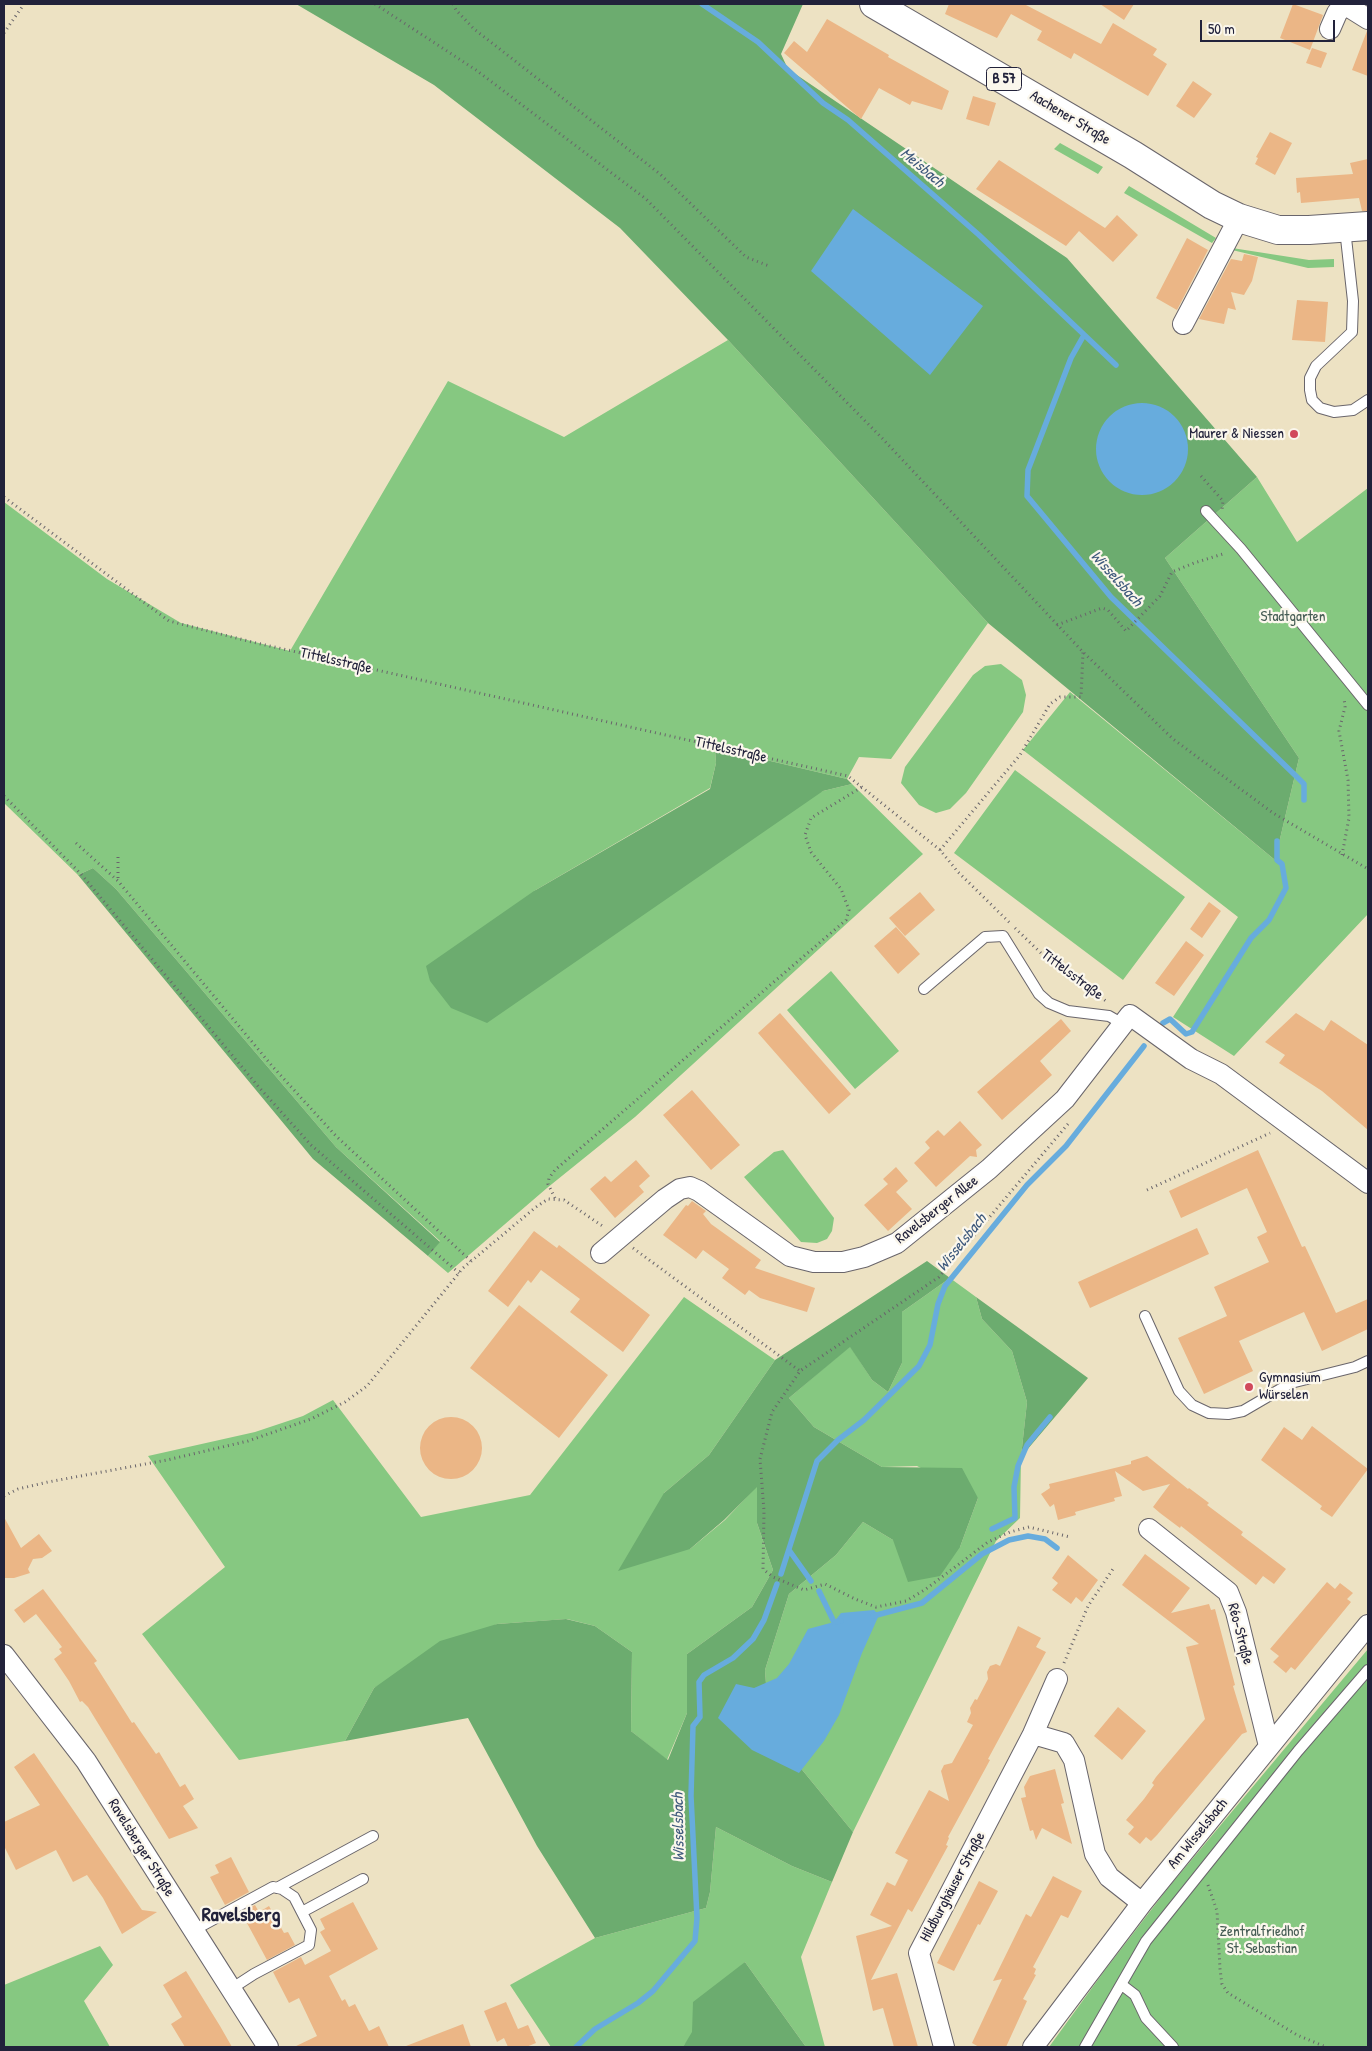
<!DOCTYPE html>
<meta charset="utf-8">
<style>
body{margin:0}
#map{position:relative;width:1372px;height:2051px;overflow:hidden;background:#ede2c3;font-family:"Patrick Hand",sans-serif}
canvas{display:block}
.frame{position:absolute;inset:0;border:5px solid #22223b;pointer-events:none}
.scale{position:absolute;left:1200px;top:20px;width:135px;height:22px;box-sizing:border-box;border:2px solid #22223b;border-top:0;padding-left:6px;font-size:15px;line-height:18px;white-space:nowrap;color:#22223b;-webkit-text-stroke:4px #fbf7ec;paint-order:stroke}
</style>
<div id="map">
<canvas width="1372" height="2051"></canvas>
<div class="frame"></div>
<div class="scale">50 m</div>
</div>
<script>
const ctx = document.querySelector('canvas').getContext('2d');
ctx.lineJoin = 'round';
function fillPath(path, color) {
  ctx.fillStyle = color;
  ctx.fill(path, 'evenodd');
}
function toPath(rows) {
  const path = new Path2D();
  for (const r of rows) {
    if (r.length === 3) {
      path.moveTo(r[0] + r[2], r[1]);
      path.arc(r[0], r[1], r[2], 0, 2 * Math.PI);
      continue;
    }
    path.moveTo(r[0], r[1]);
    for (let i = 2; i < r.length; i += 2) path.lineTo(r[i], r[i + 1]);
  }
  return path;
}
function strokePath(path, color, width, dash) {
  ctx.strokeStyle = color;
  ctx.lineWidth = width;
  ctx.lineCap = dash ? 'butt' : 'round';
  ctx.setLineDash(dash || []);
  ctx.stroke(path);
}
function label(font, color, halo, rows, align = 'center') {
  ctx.font = font + ' "Patrick Hand",sans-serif';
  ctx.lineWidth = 4.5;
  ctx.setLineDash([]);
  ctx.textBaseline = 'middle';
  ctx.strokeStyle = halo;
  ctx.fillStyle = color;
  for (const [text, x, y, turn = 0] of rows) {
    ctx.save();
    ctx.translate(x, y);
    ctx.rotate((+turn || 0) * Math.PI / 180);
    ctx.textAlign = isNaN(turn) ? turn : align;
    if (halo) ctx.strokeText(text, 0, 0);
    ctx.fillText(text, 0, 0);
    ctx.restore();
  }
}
fillPath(toPath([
 [1060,143,1103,167,1098,174,1054,149],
 [1129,186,1216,238,1212,243,1124,193],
 [1232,248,1309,260,1334,259,1334,267,1308,268,1232,250],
 [728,340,988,623,891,759,859,757,847,779,715,748,716,763,710,788,534,891,823,791,852,784,923,854,635,1117,547,1188,448,1273,428,1256,440,1241,336,1147,116,889,93,868,78,875,4,803,4,502,107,579,181,623,290,651,448,381,564,437],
 [1257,477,1297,542,1368,488,1368,914,1234,1056,1173,1017,1238,917,1023,750,1070,692,1275,860,1299,758,1165,558],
 [1001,664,1022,680,1026,695,1023,712,966,793,950,809,936,813,919,805,901,783,905,767,973,675,985,666],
 [1015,770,1185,897,1123,980,954,853],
 [831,971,899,1051,855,1089,787,1010],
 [783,1150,834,1218,832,1231,827,1239,817,1243,801,1242,744,1177,774,1152],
 [950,1278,976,1297,982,1319,1012,1351,1027,1402,1021,1457,1020,1518,996,1541,853,1832,799,1766,770,1739,765,1670,789,1594,836,1555,863,1522,893,1540,960,1547,978,1498,917,1466,882,1467,814,1427,789,1398,850,1346,872,1380,888,1392,902,1363,902,1312],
 [684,1297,775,1360,709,1455,664,1493,690,1549,725,1520,757,1486,757,1523,773,1570,752,1607,687,1654,687,1713,667,1760,631,1731,632,1652,595,1626,567,1619,497,1624,374,1688,345,1741,239,1760,142,1634,225,1567,148,1456,255,1432,303,1416,333,1400,421,1517,530,1495],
 [1368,1649,1368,2047,1049,2047,1105,1970,1168,1888],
 [716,1827,792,1866,832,1882,801,1957,825,2047,806,2047,745,1962,683,2047,551,2047,510,1985,595,1938,706,1908,710,1892],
 [100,1946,113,1965,84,2001,110,2047,4,2047,4,1985]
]), '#86c881');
fillPath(toPath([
 [296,4,803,4,781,54,788,69,1067,258,1257,477,1165,558,1299,758,1275,860,988,623,728,340,620,228,434,85],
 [715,748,847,779,852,784,823,791,487,1023,451,1008,430,981,426,966,534,891,710,789,716,763],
 [93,868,116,889,336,1147,440,1242,428,1256,313,1159,78,875],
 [927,1261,950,1278,902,1312,902,1363,888,1392,872,1380,850,1347,789,1398,814,1427,882,1467,962,1468,978,1498,960,1547,940,1576,908,1582,893,1540,863,1522,836,1555,789,1594,765,1670,770,1739,799,1766,853,1832,832,1882,792,1866,716,1827,710,1892,706,1908,595,1938,537,1846,468,1718,345,1741,374,1688,440,1641,497,1624,566,1619,595,1626,632,1652,631,1731,668,1760,687,1713,687,1654,752,1607,773,1570,757,1523,757,1487,724,1520,690,1549,618,1571,664,1493,709,1455,775,1360],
 [976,1297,1088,1378,1021,1457,1027,1402,1012,1351,982,1319],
 [745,1962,806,2047,683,2047,692,2032,693,2002]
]), '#6cac6f');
fillPath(toPath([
 [853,209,983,306,930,375,811,271],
 [1142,449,46],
 [874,1610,879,1615,862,1653,839,1715,824,1741,799,1773,752,1750,718,1718,736,1684,754,1688,777,1678,789,1664,808,1629,834,1622,841,1613]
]), '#67acdd');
strokePath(toPath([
 [702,4,758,42,823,103,848,120,979,235,1116,365],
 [1084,335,1071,358,1028,470,1027,496,1111,597,1297,777,1304,784,1304,800],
 [1163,1023,1170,1019,1186,1034,1192,1032,1251,938,1269,920,1286,888,1282,864,1277,860,1277,841],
 [992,1529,1015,1518,1014,1487,1018,1466,1027,1445,1050,1417],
 [789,1550,811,1581],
 [781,1574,817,1461,838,1440,864,1420,919,1366,930,1345,938,1304,945,1286,1027,1185,1066,1146,1144,1046],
 [819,1591,834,1622,841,1621],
 [873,1616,922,1603,982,1554,1009,1540,1028,1536,1045,1539,1057,1548],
 [576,2047,595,2029,638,2003,653,1991,695,1941,697,1918,691,1796,693,1726,700,1717,699,1682,704,1675,733,1658,753,1639,764,1620,777,1584]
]), '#67acdd', 5.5);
fillPath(toPath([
 [949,4,1024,4,1101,44,1113,23,1157,49,1153,55,1167,64,1148,96,1074,53,1071,59,1037,40,1042,31,1011,14,997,38,945,14],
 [1100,4,1134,4,1124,20],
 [1293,4,1323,15,1310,50,1280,38],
 [827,19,889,55,888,57,949,91,942,110,912,101,910,105,879,88,861,119,784,53,794,41,807,52],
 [1367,31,1368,31,1368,76,1352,70],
 [1312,48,1327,53,1321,68,1306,63],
 [1193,81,1212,94,1194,118,1176,106],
 [973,96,996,103,989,126,966,119],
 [1270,132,1292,143,1275,175,1255,164,1258,158,1256,157],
 [1368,159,1368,211,1362,211,1359,198,1301,203,1300,192,1297,193,1296,178,1353,174,1350,163],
 [999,160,1105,228,1117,215,1138,235,1113,262,1079,231,1066,246,976,189],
 [1187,238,1208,250,1177,310,1156,298],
 [1244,254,1258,257,1252,281,1244,295,1231,292,1236,310,1228,308,1224,324,1199,319,1231,259,1242,261],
 [1297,300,1328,302,1325,342,1292,340],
 [920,892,935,910,905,936,889,918],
 [1209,902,1221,911,1202,938,1190,929],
 [896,927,920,954,898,974,874,946],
 [1186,941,1204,955,1174,996,1155,983],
 [780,1013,851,1094,829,1114,758,1033],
 [1296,1013,1324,1031,1331,1020,1368,1045,1368,1130,1322,1091,1279,1063,1285,1055,1265,1042],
 [1061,1019,1071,1031,1040,1061,1052,1075,1002,1120,977,1092],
 [692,1090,740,1145,711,1170,663,1115],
 [960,1121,982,1145,976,1150,977,1157,970,1156,936,1187,914,1163,930,1148,925,1142,931,1136,938,1130,944,1136],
 [1258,1150,1302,1247,1305,1246,1336,1313,1368,1299,1368,1329,1322,1351,1304,1312,1239,1341,1253,1371,1204,1394,1178,1338,1227,1316,1214,1287,1269,1262,1257,1237,1267,1232,1247,1188,1181,1218,1169,1191],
 [636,1160,650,1176,639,1186,644,1192,615,1218,590,1189,605,1176,611,1182],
 [896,1167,908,1181,896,1192,912,1209,888,1231,864,1205,888,1184,883,1179],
 [692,1201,706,1211,703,1214,711,1224,761,1260,755,1268,815,1288,807,1312,760,1298,749,1290,745,1295,722,1278,729,1269,703,1250,696,1259,663,1235,686,1205,688,1206],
 [1197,1228,1209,1254,1090,1308,1078,1282],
 [534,1231,557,1248,559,1245,650,1315,623,1352,570,1312,580,1299,541,1270,531,1283,528,1280,508,1307,488,1291],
 [519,1305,608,1375,559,1438,470,1368],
 [451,1448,31],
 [1312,1426,1368,1469,1332,1517,1320,1509,1322,1506,1261,1460,1284,1427,1302,1440],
 [1147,1456,1188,1489,1189,1488,1209,1503,1207,1505,1243,1532,1241,1535,1286,1569,1274,1584,1263,1576,1256,1585,1181,1526,1180,1528,1160,1513,1153,1507,1170,1484,1143,1491,1115,1471,1122,1496,1114,1498,1115,1501,1075,1512,1076,1515,1058,1520,1054,1504,1050,1507,1041,1494,1050,1488,1049,1484,1131,1464,1131,1461],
 [4,1517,21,1548,39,1534,52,1551,42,1558,33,1559,28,1569,30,1573,14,1578,4,1578],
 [1145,1554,1190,1588,1171,1613,1209,1604,1211,1610,1215,1609,1235,1685,1233,1686,1247,1732,1242,1734,1157,1835,1151,1841,1146,1837,1140,1844,1128,1834,1134,1827,1126,1820,1144,1799,1154,1785,1152,1783,1156,1777,1205,1719,1186,1647,1199,1644,1122,1585],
 [1068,1555,1098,1580,1082,1602,1076,1597,1071,1604,1052,1590,1058,1583,1052,1578],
 [1327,1582,1335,1589,1340,1583,1353,1593,1347,1599,1351,1602,1295,1670,1291,1667,1286,1673,1273,1662,1279,1656,1270,1649],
 [43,1589,97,1661,94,1663,132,1723,134,1722,156,1754,159,1752,180,1787,185,1784,194,1799,183,1806,198,1828,169,1839,88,1707,82,1701,80,1702,69,1681,54,1659,62,1653,59,1649,62,1647,36,1614,24,1623,14,1610],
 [1018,1626,1041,1638,1036,1647,1046,1652,988,1759,990,1760,948,1837,949,1838,946,1845,948,1846,912,1912,908,1909,871,1980,897,1973,918,2047,894,2047,883,2008,873,2011,856,1936,892,1926,870,1915,887,1882,895,1886,908,1860,895,1853,929,1790,949,1801,941,1771,944,1765,952,1763,973,1725,967,1722,971,1713,970,1708,975,1699,977,1700,988,1679,987,1672,990,1666,996,1664,1000,1666],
 [1118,1707,1146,1731,1122,1760,1094,1736],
 [34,1753,142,1910,157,1912,122,1934,103,1898,87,1875,73,1882,56,1850,16,1870,4,1846,4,1822,40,1805,14,1767],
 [1055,1769,1064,1803,1061,1804,1072,1844,1042,1828,1036,1840,1033,1830,1030,1831,1021,1798,1026,1797,1024,1787,1030,1776],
 [231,1857,249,1892,225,1905,210,1877,219,1873,215,1865],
 [1053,1876,1082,1891,1068,1918,1061,1915,1033,1967,1036,1969,1034,1974,1036,1975,1023,1999,1027,2001,1006,2047,979,2047,972,2043,1002,1979,993,1981,1026,1914,1031,1917],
 [979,1881,998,1891,980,1925,978,1924,954,1971,937,1963],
 [353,1902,378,1949,329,1976,342,2001,345,1999,349,2007,355,2004,369,2031,379,2026,389,2047,294,2047,317,2036,299,1998,289,2003,273,1972,301,1957,305,1965,331,1951,320,1932,325,1929,320,1919],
 [255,1905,259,1912,269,1906,284,1933,288,1932,295,1945,267,1960,241,1912],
 [186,1971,220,2026,232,2047,185,2047,171,2024,182,2017,163,1985],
 [506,2002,518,2029,528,2025,536,2043,526,2047,508,2047,504,2038,497,2042,484,2011],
 [463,2024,471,2047,406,2047,406,2046]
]), '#ebb686');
const service = toPath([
 [1345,229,1353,301,1352,332,1316,366,1310,378,1310,390,1312,400,1320,408,1334,412,1353,410,1368,400],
 [1206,511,1241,549,1368,705],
 [924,989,985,937,1003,936,1039,994,1049,1003,1068,1011,1109,1016,1123,1024],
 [1145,1316,1179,1391,1192,1405,1209,1413,1228,1414,1243,1411,1291,1383,1355,1367,1368,1361],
 [277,1888,373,1836],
 [302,1912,363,1879],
 [194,1930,273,1887,282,1889,294,1897,311,1930,309,1945,254,1974,231,1989],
 [1122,1985,1135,1995,1146,2018,1173,2047],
 [1085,2047,1146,1941,1298,1751,1368,1670]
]);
const minor = toPath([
 [1344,4,1368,19],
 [1330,29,1337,13,1344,4],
 [1183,324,1239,218],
 [601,1253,665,1199,680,1189,690,1187,699,1191,790,1256,814,1262,843,1262,864,1257,897,1243,989,1169,1065,1099,1130,1015,1191,1059,1221,1074,1368,1183],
 [1149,1529,1228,1592,1236,1612,1269,1746],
 [4,1655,86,1761,268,2047],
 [1033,1734,1064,1743,1074,1760,1095,1854,1109,1877,1142,1903],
 [944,2047,919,1953,1033,1734,1057,1679],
 [1033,2047,1142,1903,1368,1625]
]);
const primary = toPath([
 [874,4,1133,155,1212,205,1239,218,1278,230,1309,230,1368,226]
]);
strokePath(service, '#69656b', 12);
strokePath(minor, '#69656b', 22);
strokePath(primary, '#69656b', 30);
strokePath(toPath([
 [375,4,476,70,646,199,880,436,1083,652,1173,739,1273,813,1368,869],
 [453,4,456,10,474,29,660,174,746,257,769,266],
 [4,33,24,4],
 [1201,476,1223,501,1222,510],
 [4,497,169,621,252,642,848,776,940,850,958,872,1011,924],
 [1057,625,1102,608,1108,610,1126,631,1160,596,1172,572,1194,563,1226,553],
 [4,796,81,874,257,1085,311,1145,459,1273],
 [76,843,118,881,273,1067,336,1136,471,1261],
 [940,850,1020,755,1050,704,1060,697,1081,697,1083,652],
 [1342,855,1349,818,1348,780,1339,731,1345,707,1344,698],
 [118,857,118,880],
 [1015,928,1045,957,1106,1001],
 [1068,1124,939,1277,800,1371,772,1412,760,1459,764,1511,763,1569,773,1577,804,1590,825,1584,855,1599,876,1607,906,1601,926,1589,988,1542,1010,1532,1029,1527,1070,1537],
 [1147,1190,1270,1133],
 [555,1198,548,1184,549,1178,555,1170,846,920,849,910,841,889,811,852,805,835,811,818,862,787],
 [633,1248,800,1371],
 [4,1496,18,1489,48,1482,167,1460,248,1441,311,1419,345,1402,367,1386,463,1268,536,1207,548,1199,564,1200,604,1227],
 [1064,1663,1088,1606,1113,1569],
 [1208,1885,1217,1911,1220,1969,1222,1984,1228,1993,1297,2035,1326,2047]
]), '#69656b', 3, [1, 4]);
strokePath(service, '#fff', 10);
strokePath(minor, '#fff', 20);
strokePath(primary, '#fff', 28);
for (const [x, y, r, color] of [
 [1294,434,5,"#d1495b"],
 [1249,1387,5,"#d1495b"]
]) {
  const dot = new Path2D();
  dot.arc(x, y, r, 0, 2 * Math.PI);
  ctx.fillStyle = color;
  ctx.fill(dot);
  strokePath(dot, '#fbf7ec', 2);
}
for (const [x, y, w] of [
 [1004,79,35]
]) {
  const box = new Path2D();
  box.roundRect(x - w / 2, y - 11.5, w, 23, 4);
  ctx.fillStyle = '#fbf7ec';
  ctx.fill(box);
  strokePath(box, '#22223b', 1);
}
label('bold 14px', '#22223b', null, [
 ["B 57",1004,79]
]);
label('15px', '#22223b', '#fbf7ec', [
 ["Aachener Straße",1070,118,31],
 ["Tittelsstraße",336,661,13],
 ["Tittelsstraße",731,750,13],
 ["Tittelsstraße",1072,975,37],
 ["Ravelsberger Allee",937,1210,-38],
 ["Réo-Straße",1240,1634,75],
 ["Am Wisselsbach",1198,1834,-51],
 ["Ravelsberger Straße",141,1848,58],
 ["Hildburghäuser Straße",953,1887,-62]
]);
label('15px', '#22223b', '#fbf7ec', [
 ["Maurer & Niessen",1284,434],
 ["Gymnasium",1259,1378,"left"],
 ["Würselen",1259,1395,"left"]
], 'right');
label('15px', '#455c54', '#fbf7ec', [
 ["Stadtgarten",1293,617],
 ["Zentralfriedhof",1262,1932],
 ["St. Sebastian",1262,1949]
]);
label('italic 16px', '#3e597c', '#fbf7ec', [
 ["Meisbach",922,168,40],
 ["Wisselsbach",1116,579,48],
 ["Wisselsbach",962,1243,-51],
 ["Wisselsbach",679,1827,-91]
]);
label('bold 20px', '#22223b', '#fbf7ec', [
 ["Ravelsberg",241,1916]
]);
</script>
